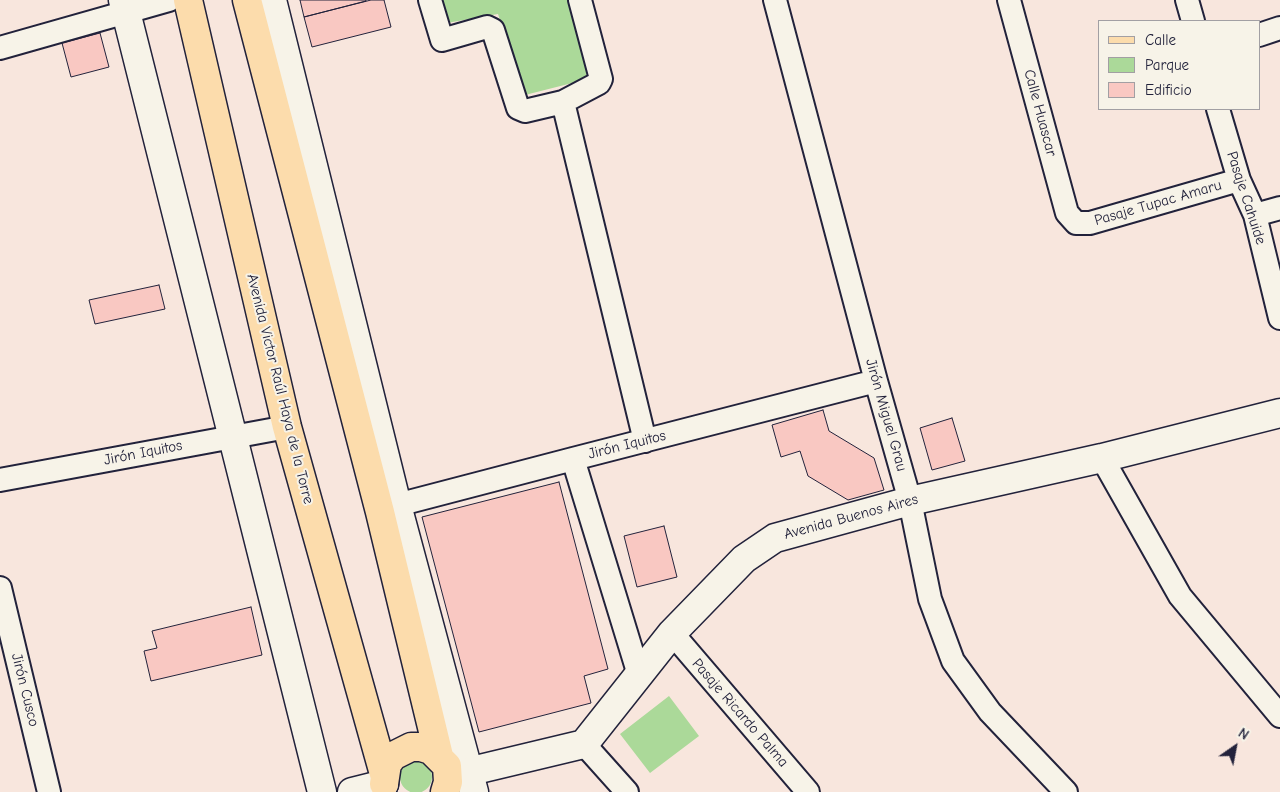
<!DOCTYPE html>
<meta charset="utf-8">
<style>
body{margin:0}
#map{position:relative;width:1280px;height:792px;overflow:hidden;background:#f8e6dd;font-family:"Comic Neue",sans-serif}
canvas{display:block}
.legend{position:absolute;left:1098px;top:20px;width:162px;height:90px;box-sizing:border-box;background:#f7f3e8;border:1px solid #a29fa3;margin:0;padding:6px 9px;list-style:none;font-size:15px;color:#22223b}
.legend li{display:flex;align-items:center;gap:10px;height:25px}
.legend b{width:25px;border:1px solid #a29fa3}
.north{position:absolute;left:1210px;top:722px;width:50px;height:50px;-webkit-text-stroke:4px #f7f3e8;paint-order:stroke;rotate:33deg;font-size:14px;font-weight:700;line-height:20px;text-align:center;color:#22223b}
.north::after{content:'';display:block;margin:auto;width:18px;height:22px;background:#22223b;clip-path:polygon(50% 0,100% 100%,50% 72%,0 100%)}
</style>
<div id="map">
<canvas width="1280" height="792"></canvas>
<ul class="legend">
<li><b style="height:6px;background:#fcdcac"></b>Calle</li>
<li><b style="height:14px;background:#abd999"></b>Parque</li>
<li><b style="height:14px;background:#f9c8c2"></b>Edificio</li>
</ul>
<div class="north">N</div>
</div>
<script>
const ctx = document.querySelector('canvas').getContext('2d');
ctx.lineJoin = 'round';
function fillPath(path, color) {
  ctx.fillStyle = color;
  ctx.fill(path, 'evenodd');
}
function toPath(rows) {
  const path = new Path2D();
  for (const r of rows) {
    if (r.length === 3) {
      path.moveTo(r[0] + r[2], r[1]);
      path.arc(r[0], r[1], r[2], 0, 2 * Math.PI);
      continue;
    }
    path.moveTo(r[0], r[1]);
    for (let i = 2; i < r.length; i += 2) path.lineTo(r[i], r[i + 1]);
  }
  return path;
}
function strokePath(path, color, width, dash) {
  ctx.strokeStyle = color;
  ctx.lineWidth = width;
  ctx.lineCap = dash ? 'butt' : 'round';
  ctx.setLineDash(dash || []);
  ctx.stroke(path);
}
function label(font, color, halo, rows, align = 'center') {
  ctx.font = font + ' "Comic Neue",sans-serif';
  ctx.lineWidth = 4;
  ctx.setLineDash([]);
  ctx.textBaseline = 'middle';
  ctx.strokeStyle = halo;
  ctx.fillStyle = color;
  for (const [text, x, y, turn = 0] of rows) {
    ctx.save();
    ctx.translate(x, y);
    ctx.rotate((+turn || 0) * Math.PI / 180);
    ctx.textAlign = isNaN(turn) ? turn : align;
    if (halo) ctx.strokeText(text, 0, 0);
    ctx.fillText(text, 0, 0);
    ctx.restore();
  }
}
fillPath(toPath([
 [441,0,568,0,588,79,525,95,498,14,447,23],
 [669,696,699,736,650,773,620,734],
 [416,777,16]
]), '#abd999');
const building = toPath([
 [300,0,366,0,366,1,304,17,300,0],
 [384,0,391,27,312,47,304,17,371,0,384,0],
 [100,33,109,67,71,77,62,43,100,33],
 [159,285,165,309,95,324,89,300,159,285],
 [823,410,829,431,874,458,884,490,848,500,808,476,800,451,781,457,772,425,823,410],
 [952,418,965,461,932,470,920,428,952,418],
 [559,482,608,669,584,676,591,703,479,732,422,517,559,482],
 [664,526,677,577,637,587,624,536,664,526],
 [251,607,262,655,151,681,144,651,157,648,152,631,251,607]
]);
fillPath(building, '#f9c8c2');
strokePath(building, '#22223b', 1);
const minor = toPath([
 [430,0,442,40,487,27,493,30,518,108,525,111,563,102,599,83,601,79,580,0],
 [775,0,876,381,910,501,930,599,953,661,990,712,1066,792],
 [1009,0,1067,213,1076,223,1090,223,1239,180],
 [1187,0,1193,21],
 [1259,35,1280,28],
 [0,48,169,0],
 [563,102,645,441],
 [1218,109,1239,180,1255,215,1280,318],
 [1255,215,1280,208],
 [1102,458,1180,596,1280,716],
 [573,459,639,675],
 [0,480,287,427],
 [381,512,397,505,573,459,876,381],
 [0,588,49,792],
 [672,633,808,792],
 [584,744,627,792]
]);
const tertiary = toPath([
 [123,0,322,792],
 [272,0,397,505,474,792],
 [352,792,384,784]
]);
const secondary = toPath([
 [467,772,584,744,672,633,744,559,775,538,910,501,1102,458,1280,413]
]);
const primary = toPath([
 [188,0,287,427,384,774],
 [247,0,380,512,439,756],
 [384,784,387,764,393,756,411,747,421,747,431,750,447,766,448,782,445,792]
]);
strokePath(minor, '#22223b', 26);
strokePath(tertiary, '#22223b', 31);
strokePath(secondary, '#22223b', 31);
strokePath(primary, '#22223b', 31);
strokePath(minor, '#f7f3e8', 22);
strokePath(tertiary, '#f7f3e8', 28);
strokePath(secondary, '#f7f3e8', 28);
strokePath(primary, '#fcdcac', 28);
label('15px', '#22223b', '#f7f3e8', [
 ["Calle Huascar",1040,113,75],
 ["Pasaje Cahuide",1246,198,72],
 ["Pasaje Tupac Amaru",1158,203,-16],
 ["Avenida Victor Raúl Haya de la Torre",280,389,76],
 ["Jirón Miguel Grau",886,415,74],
 ["Jirón Iquitos",627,445,-14],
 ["Jirón Iquitos",143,453,-11],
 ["Avenida Buenos Aires",851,517,-15],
 ["Jirón Cusco",25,690,76],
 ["Pasaje Ricardo Palma",740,713,49]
]);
</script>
